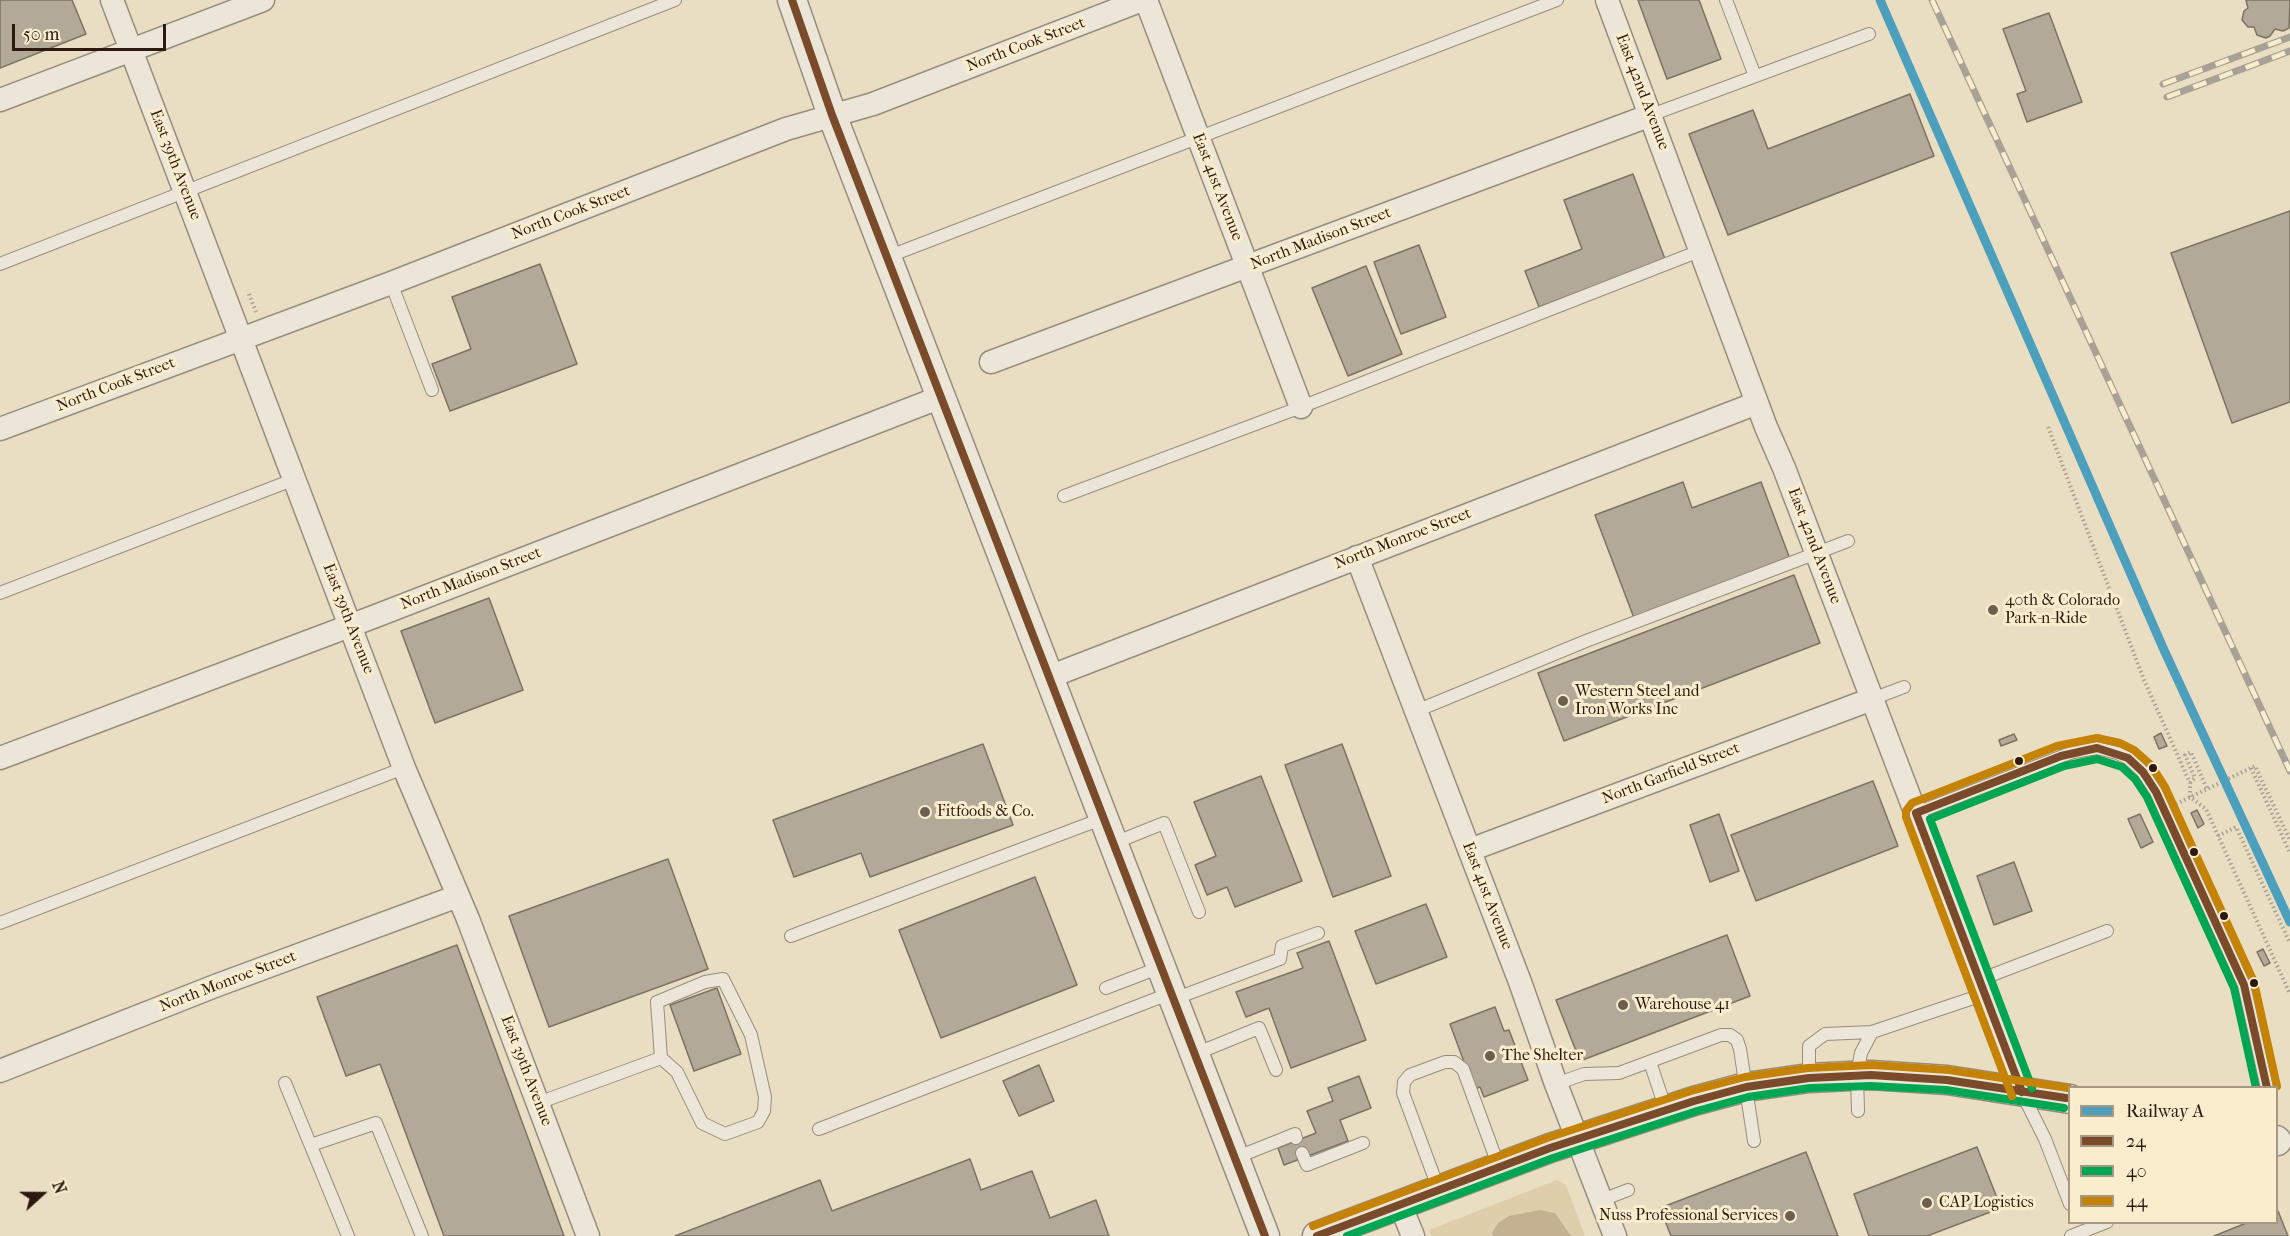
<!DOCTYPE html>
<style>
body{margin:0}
#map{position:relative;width:2290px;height:1236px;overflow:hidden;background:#e9ddc2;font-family:"IM FELL French Canon",serif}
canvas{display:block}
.legend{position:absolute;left:2068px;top:1086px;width:210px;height:138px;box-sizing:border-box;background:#faedce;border:2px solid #a89882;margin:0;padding:8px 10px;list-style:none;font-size:18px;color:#2c1910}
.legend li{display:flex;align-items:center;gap:12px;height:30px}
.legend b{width:30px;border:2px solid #a89882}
.north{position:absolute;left:12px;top:1164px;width:60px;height:60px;-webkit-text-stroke:4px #faedce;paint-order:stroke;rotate:69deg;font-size:16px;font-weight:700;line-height:24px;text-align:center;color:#2c1910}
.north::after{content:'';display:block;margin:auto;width:21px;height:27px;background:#2c1910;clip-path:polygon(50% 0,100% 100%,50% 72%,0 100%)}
.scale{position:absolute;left:12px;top:24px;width:154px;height:27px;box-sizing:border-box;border:3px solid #2c1910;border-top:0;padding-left:8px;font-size:18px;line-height:21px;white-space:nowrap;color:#2c1910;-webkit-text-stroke:4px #faedce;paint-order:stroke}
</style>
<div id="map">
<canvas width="2290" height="1236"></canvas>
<ul class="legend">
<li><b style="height:8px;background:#4c9fbd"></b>Railway A</li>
<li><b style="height:8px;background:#7a4b2a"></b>24</li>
<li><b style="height:8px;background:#00a651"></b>40</li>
<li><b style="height:8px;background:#c48304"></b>44</li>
</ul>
<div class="north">N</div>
<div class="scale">50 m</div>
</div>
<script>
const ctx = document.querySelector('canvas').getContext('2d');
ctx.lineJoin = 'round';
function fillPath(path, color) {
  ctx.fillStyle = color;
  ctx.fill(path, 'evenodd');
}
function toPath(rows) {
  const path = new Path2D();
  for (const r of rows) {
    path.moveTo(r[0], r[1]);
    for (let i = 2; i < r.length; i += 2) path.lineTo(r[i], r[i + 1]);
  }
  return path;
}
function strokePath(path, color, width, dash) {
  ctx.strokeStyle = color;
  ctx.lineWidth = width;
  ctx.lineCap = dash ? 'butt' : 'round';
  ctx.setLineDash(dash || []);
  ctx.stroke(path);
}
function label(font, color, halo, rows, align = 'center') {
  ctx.font = font + ' "IM FELL French Canon",serif';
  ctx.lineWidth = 6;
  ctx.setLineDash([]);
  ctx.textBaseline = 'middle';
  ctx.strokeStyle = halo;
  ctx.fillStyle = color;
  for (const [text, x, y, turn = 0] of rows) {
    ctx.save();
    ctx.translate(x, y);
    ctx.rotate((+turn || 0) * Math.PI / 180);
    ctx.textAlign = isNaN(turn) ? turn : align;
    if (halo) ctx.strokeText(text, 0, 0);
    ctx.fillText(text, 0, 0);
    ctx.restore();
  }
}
fillPath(toPath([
 [1557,1180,1566,1185,1585,1236,1431,1236,1429,1230]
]), '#deceaa');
fillPath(toPath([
 [1540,1210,1555,1213,1571,1236,1493,1236,1492,1233,1498,1223,1509,1216]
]), '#c3b191');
const building = toPath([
 [0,0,72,0,86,34,0,68,0,0],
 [1638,0,1699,0,1721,59,1667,79,1638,0],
 [2246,0,2290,0,2289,28,2283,31,2275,29,2270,36,2266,38,2257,35,2254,27,2248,27,2242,20,2244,11,2248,8,2246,0],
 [2049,13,2082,102,2027,122,2017,94,2026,91,2003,29,2049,13],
 [1910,94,1934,156,1728,235,1689,134,1753,110,1768,149,1910,94],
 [1633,174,1665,259,1539,307,1525,271,1582,249,1564,200,1633,174],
 [2290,211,2290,402,2232,423,2171,253,2290,211],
 [1419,245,1446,317,1401,334,1374,262,1419,245],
 [540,264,577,364,450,411,432,364,471,349,452,297,540,264],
 [1366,266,1402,354,1348,376,1312,288,1366,266],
 [1683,482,1692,508,1761,482,1790,559,1634,618,1595,515,1683,482],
 [1794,575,1820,643,1564,741,1538,673,1794,575],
 [489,598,523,690,435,723,401,631,489,598],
 [2161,733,2167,746,2159,749,2154,737,2161,733],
 [2014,734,2017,740,2001,746,1999,740,2014,734],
 [983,744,1013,825,870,877,861,853,794,877,773,820,983,744],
 [1342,744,1391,876,1333,897,1285,765,1342,744],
 [1261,776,1302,881,1235,907,1227,887,1207,895,1195,865,1216,856,1194,802,1261,776],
 [1873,781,1898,846,1756,901,1731,835,1873,781],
 [2197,810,2204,824,2198,828,2191,813,2197,810],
 [1719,814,1739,871,1710,882,1690,825,1719,814],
 [2140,814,2153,842,2141,848,2128,819,2140,814],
 [668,859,708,969,549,1027,509,916,668,859],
 [2014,862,2032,911,1994,925,1977,876,2014,862],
 [1035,877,1077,985,941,1038,899,930,1035,877],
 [1426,904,1447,957,1376,984,1355,931,1426,904],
 [1727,935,1750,996,1580,1061,1556,1000,1727,935],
 [1329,941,1366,1040,1291,1068,1269,1008,1246,1017,1236,992,1303,968,1297,953,1329,941],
 [457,945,564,1236,444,1236,380,1064,346,1076,317,997,457,945],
 [2263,949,2270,963,2264,966,2257,952,2263,949],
 [717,988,741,1054,694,1071,670,1005,717,988],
 [1495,1007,1504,1031,1509,1030,1528,1080,1484,1097,1480,1087,1474,1089,1450,1024,1495,1007],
 [1039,1065,1054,1101,1019,1116,1003,1081,1039,1065],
 [1359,1076,1371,1108,1340,1120,1348,1141,1284,1165,1278,1148,1316,1133,1307,1111,1333,1101,1328,1088,1359,1076],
 [1977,1147,2001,1208,1927,1236,1869,1236,1854,1194,1977,1147],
 [1806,1152,1838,1236,1671,1236,1660,1208,1806,1152],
 [970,1159,981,1190,1032,1171,1050,1218,1096,1200,1109,1236,675,1236,820,1180,832,1211,970,1159],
 [2278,1211,2288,1236,2214,1236,2249,1222,2276,1222,2276,1212,2278,1211]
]);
fillPath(building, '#b3a998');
strokePath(building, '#7c7365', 1.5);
const service = toPath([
 [1726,0,1755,76],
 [1651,115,1869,34],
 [887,257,1557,0],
 [0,264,675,0],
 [391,283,432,390],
 [1064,496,1301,407,1702,250],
 [0,593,295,479],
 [1872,699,1904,687],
 [1416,711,1586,641,1848,541],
 [1916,813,2073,752,2097,748,2117,753,2128,758,2143,772,2156,792,2244,985,2267,1088],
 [1114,843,1164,823,1199,912],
 [0,923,404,768],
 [791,936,1104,818],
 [723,979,751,1035,765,1097,764,1111,758,1122,725,1134,702,1123,677,1072,661,1058,657,1002,705,982,723,979],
 [1979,980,2107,931],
 [1106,988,1161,967],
 [1174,999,1280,959,1282,946,1318,933],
 [1195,1054,1259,1028,1276,1070],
 [1650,1062,1666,1110],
 [1809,1078,1809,1046,1825,1034,1872,1032,1985,994],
 [285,1083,348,1236],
 [1556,1084,1584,1074,1619,1073,1721,1035,1730,1035,1737,1040,1740,1049,1754,1141],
 [2022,1093,2045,1139,2070,1204],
 [538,1103,661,1058],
 [1858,1111,1857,1075,1861,1053,1872,1032],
 [819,1129,1171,993],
 [311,1145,376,1123,422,1236],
 [1302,1153,1307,1165,1363,1143],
 [1235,1158,1295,1134,1296,1138],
 [1439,1190,1403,1093,1404,1082,1410,1075,1445,1062,1454,1062,1463,1069,1499,1167],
 [1602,1200,1628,1190],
 [2071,1236,2107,1222]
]);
const minor = toPath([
 [112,0,404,768,468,919,588,1236],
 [1146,0,1301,407],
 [1607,0,1766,427,1784,468,2022,1092],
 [0,100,263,0],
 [991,362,1651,115],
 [0,429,391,283,786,129,873,104,1142,0],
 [1357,557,1520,982,1556,1084,1615,1236],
 [1049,677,1757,403],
 [0,758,368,619,941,397],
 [1470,850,1872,699],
 [0,1071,215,986,458,896],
 [1400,1204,1413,1236]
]);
const tertiary = toPath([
 [792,0,832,115,1265,1236],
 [2276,1140,2277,1141],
 [1317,1236,1550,1148,1694,1101,1746,1087,1809,1078,1871,1075,1947,1080,2070,1099]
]);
strokePath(service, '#968d7d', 14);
strokePath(minor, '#968d7d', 25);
strokePath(tertiary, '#968d7d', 31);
strokePath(toPath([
 [249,294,256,312],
 [2048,427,2144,680,2190,783,2190,797,2206,809,2290,994],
 [2251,768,2290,853],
 [2190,783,2195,778,2185,755,2191,752,2207,789],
 [2176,804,2255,766,2290,840],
 [2218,836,2236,827,2290,943]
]), '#a8a196', 4, [1.5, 3]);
strokePath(service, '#ece6d8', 12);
strokePath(minor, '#ece6d8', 22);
strokePath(tertiary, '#ece6d8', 28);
const rail = toPath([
 [1932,0,2290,771],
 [2163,84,2290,37],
 [2167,97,2290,51]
]);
strokePath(rail, '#a8a196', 7);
strokePath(rail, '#faedce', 4.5, [14]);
strokePath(toPath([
 [792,0,832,115,1265,1236],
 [2022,1092,1916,813,2061,756,2097,748,2128,758,2143,772,2156,792,2244,985,2267,1088],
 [1317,1236,1550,1148,1694,1101,1746,1087,1809,1078,1871,1075,1947,1080,2066,1098]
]), '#7a4b2a', 8);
strokePath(toPath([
 [2032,1088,1930,819,2064,766,2097,759,2122,767,2135,779,2147,797,2234,988,2256,1088],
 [1347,1236,1553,1158,1697,1111,1748,1097,1810,1088,1871,1086,1946,1090,2064,1108]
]), '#00a651', 8);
strokePath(toPath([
 [2012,1096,1906,817,1906,811,1912,803,2057,746,2097,738,2120,743,2134,750,2151,765,2165,787,2254,982,2277,1086],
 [1313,1226,1547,1138,1691,1091,1745,1077,1808,1068,1872,1065,1949,1070,2068,1088]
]), '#c48304', 8);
strokePath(toPath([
 [1880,0,2164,650,2290,922]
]), '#4c9fbd', 9);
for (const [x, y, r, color] of [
 [1993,610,6,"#6e5e4e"],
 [1563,701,6,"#6e5e4e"],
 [2019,761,5,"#2c1910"],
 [2153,768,5,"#2c1910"],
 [925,812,6,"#6e5e4e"],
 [2194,852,5,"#2c1910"],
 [2224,916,5,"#2c1910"],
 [2254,983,5,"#2c1910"],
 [1623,1005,6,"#6e5e4e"],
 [1490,1056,6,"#6e5e4e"],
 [1927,1203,6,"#6e5e4e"],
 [1790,1216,6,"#6e5e4e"]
]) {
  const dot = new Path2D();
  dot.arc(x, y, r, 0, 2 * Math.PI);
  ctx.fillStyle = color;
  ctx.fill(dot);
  strokePath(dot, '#faedce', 2);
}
label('16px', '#2c1910', '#faedce', [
 ["North Cook Street",1026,45,-21],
 ["East 42nd Avenue",1642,92,69],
 ["East 39th Avenue",175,165,69],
 ["East 41st Avenue",1217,187,69],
 ["North Cook Street",571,213,-21],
 ["North Madison Street",1321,239,-21],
 ["North Cook Street",116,385,-21],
 ["North Monroe Street",1403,539,-21],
 ["East 42nd Avenue",1814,546,69],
 ["North Madison Street",471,579,-21],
 ["East 39th Avenue",348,619,69],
 ["North Garfield Street",1671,774,-21],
 ["East 41st Avenue",1487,896,69],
 ["North Monroe Street",228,982,-21],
 ["East 39th Avenue",526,1071,69]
]);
label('16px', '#2c1910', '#faedce', [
 ["40th & Colorado",2005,601],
 ["Park-n-Ride",2005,619],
 ["Western Steel and",1575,692],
 ["Iron Works Inc",1575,710],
 ["Fitfoods & Co.",937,812],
 ["Warehouse 41",1635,1005],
 ["The Shelter",1502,1056],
 ["CAP Logistics",1939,1203],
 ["Nuss Professional Services",1778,1216,"right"]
], 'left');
</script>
